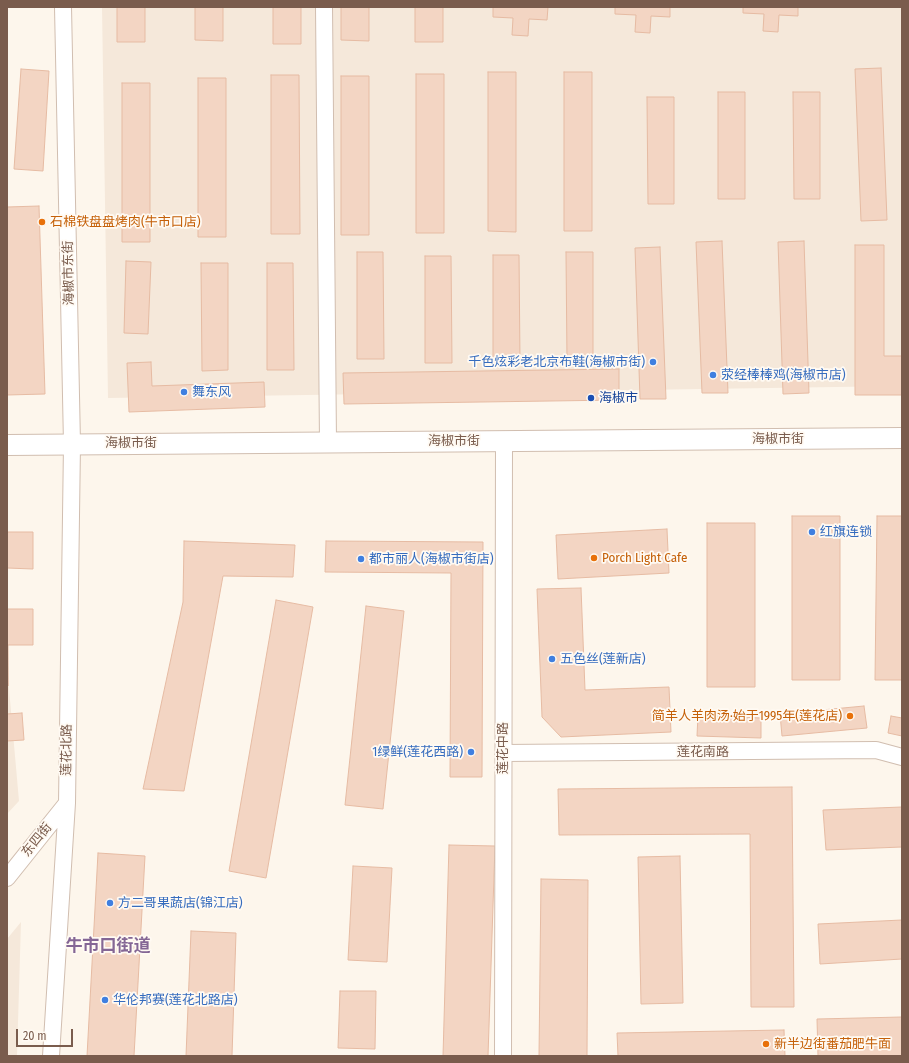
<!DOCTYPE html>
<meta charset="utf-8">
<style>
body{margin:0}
#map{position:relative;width:909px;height:1063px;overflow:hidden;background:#fdf6ec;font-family:"Fira Sans Condensed",sans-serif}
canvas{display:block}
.frame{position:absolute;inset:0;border:8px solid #7a5c4d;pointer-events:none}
.scale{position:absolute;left:16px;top:1029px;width:57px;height:18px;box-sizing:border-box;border:2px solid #7a5c4d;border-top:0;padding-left:5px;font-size:12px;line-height:14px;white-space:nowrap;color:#7a5c4d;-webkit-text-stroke:3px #fffaf3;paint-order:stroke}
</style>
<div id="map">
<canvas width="909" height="1063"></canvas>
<div class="frame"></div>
<div class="scale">20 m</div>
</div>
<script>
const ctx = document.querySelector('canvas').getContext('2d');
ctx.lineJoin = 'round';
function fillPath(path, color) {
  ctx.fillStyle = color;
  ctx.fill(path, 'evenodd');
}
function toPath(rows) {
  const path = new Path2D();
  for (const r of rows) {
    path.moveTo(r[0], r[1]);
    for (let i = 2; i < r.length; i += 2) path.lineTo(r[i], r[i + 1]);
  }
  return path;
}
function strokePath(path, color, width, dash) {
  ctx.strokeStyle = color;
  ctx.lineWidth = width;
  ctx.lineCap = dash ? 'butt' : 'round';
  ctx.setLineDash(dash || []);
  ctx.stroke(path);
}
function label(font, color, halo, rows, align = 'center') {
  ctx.font = font + ' "Fira Sans Condensed","Noto Sans SC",sans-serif';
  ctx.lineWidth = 3.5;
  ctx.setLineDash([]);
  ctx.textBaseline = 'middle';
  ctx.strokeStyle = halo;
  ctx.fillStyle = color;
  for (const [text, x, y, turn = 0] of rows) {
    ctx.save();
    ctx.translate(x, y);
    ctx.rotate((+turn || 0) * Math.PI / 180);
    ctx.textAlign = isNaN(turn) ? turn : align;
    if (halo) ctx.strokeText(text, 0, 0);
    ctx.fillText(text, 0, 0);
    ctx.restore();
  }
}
fillPath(toPath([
 [102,7,902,7,902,386,108,398],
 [7,666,19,801,7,814],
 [21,922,17,1056,7,1056,7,939]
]), '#f5e8da');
const building = toPath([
 [117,7,145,7,145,42,117,42,117,7],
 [195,7,223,7,223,41,195,40,195,7],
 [273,7,301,7,301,44,273,44,273,7],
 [341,7,369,7,369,41,341,40,341,7],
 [415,7,443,7,443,42,415,42,415,7],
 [493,7,548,7,547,20,529,19,528,36,512,35,513,18,493,17,493,7],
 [615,7,670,7,670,17,651,16,650,33,635,32,636,15,615,14,615,7],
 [743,7,798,7,798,16,779,15,778,32,763,31,764,14,743,13,743,7],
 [881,68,887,220,861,221,855,69,881,68],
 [21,69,49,71,43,171,14,169,21,69],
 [488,72,516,72,516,232,488,231,488,72],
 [564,72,592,72,592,231,564,231,564,72],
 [416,74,444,74,444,233,416,233,416,74],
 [271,75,299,75,300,234,271,234,271,75],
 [341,76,369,76,369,235,341,235,341,76],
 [198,78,226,78,226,237,198,237,198,78],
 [122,83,150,83,150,242,122,242,122,83],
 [718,92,745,92,745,199,718,199,718,92],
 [793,92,820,92,820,199,794,199,793,92],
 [647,97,674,97,674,204,648,204,647,97],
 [39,206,45,394,7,395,7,207,39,206],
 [722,241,728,393,702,393,696,242,722,241],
 [804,241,809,393,783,394,778,242,804,241],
 [855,245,884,245,884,356,902,356,902,395,855,395,855,245],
 [660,247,666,399,640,399,635,248,660,247],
 [357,252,383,252,384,359,357,359,357,252],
 [566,252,593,252,593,360,567,360,566,252],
 [493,255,519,255,520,362,493,363,493,255],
 [425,256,451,256,452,363,425,363,425,256],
 [126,261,151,262,148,334,124,333,126,261],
 [201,263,228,263,228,370,202,371,201,263],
 [267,263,293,263,294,370,267,370,267,263],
 [151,362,152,386,264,382,265,407,129,412,127,363,151,362],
 [619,369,619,400,344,404,343,373,619,369],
 [792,516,840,516,840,680,792,680,792,516],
 [877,516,902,516,902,680,875,680,877,516],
 [707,523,755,523,755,687,707,687,707,523],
 [667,529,669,573,558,579,556,535,667,529],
 [7,532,33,532,33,569,7,568,7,532],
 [184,541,295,545,293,577,223,576,184,791,143,789,183,602,184,541],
 [326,541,483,542,482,777,450,777,451,573,325,572,326,541],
 [581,588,585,690,669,687,671,732,561,737,542,717,537,589,581,588],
 [276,600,313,607,266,878,229,871,276,600],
 [366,606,404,611,383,809,345,805,366,606],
 [7,609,33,609,33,645,8,645,8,686,7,609],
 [864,706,867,728,782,736,780,714,864,706],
 [22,713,24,740,7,741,7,714,22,713],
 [698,715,761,718,761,738,697,736,698,715],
 [891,716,902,718,902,736,888,733,891,716],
 [792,787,794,1007,751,1007,750,834,559,835,558,789,792,787],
 [902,807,902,847,826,850,823,810,902,807],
 [449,845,495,846,488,1056,443,1056,449,845],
 [98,853,145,856,134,1056,87,1056,98,853],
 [680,856,683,1003,641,1004,638,857,680,856],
 [353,866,392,868,387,962,348,960,353,866],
 [541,879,588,880,587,1056,539,1056,541,879],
 [902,920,902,959,820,964,818,924,902,920],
 [191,931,236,933,232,1056,186,1056,191,931],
 [340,991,376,991,375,1049,338,1048,340,991],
 [902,1017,902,1056,818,1056,817,1019,902,1017],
 [784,1030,785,1056,618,1056,617,1033,784,1030]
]);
fillPath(building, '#f3d5c3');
strokePath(building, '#e6bba3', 1);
const minor = toPath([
 [324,7,328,442],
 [503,753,876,750,902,757],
 [7,878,67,803],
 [51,1056,67,803,72,444,63,7],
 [503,1056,504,441]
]);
const tertiary = toPath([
 [7,445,902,438]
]);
strokePath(minor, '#d1beb0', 18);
strokePath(tertiary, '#d1beb0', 22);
strokePath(minor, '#fff', 16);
strokePath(tertiary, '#fff', 20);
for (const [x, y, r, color] of [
 [42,222,4,"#e8710a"],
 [653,362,4,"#3f7fe0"],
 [713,375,4,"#3f7fe0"],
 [184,392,4,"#3f7fe0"],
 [591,398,4,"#1a4fb4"],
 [812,532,4,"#3f7fe0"],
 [594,558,4,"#e8710a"],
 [361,559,4,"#3f7fe0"],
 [552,659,4,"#3f7fe0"],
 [850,716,4,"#e8710a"],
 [471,752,4,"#3f7fe0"],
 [110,903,4,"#3f7fe0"],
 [105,1000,4,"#3f7fe0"],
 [766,1044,4,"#e8710a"]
]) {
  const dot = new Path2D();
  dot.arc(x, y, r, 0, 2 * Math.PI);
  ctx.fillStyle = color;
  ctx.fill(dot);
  strokePath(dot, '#fffaf3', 1.5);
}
label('13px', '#c56008', '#fffaf3', [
 ["石棉铁盘盘烤肉(牛市口店)",50,222],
 ["Porch Light Cafe",602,558],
 ["简羊人羊肉汤·始于1995年(莲花店)",842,716,"right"],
 ["新半边街番茄肥牛面",774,1044]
], 'left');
label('13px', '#7a5c4d', '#fffaf3', [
 ["海椒市东街",69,273,-91],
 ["海椒市街",778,439],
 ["海椒市街",454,441],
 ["海椒市街",131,443],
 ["莲花中路",503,748,-90],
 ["莲花北路",67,750,-89],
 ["莲花南路",703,752],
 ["东四街",37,840,-51]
]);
label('13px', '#366cbe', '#fffaf3', [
 ["千色炫彩老北京布鞋(海椒市街)",645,362,"right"],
 ["荥经棒棒鸡(海椒市店)",721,375],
 ["舞东风",192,392],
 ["红旗连锁",820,532],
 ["都市丽人(海椒市街店)",369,559],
 ["五色丝(莲新店)",560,659],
 ["1绿鲜(莲花西路)",463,752,"right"],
 ["方二哥果蔬店(锦江店)",118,903],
 ["华伦邦赛(莲花北路店)",113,1000]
], 'left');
label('13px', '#164399', '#fffaf3', [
 ["海椒市",599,398]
], 'left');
label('bold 17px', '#846695', '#fffaf3', [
 ["牛市口街道",108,946]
]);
</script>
